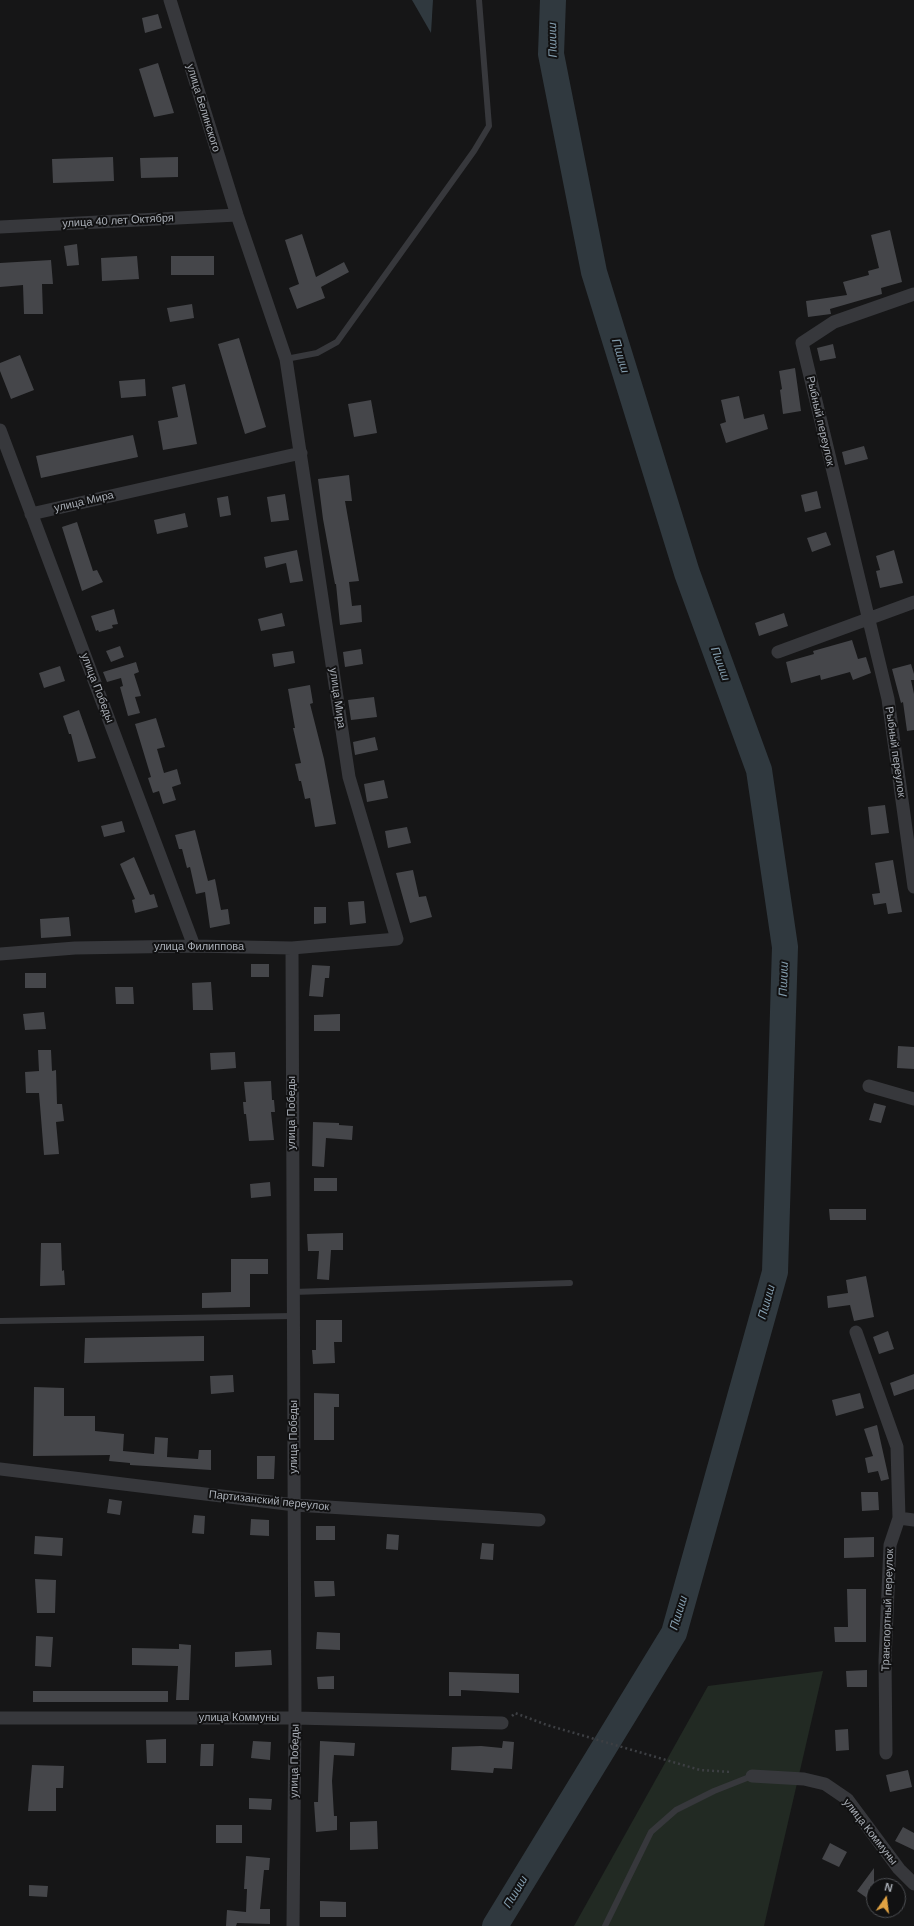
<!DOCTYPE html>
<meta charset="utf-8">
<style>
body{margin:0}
#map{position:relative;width:914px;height:1926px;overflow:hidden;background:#161617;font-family:Helvetica,sans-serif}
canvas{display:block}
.north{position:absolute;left:866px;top:1878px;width:40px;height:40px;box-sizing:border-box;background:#111112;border:1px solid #4e5054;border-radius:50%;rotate:14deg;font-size:11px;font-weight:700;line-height:16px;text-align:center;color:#a9aeb6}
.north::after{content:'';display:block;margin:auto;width:14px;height:18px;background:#e2a343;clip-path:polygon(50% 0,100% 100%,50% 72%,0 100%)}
</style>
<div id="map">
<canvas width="914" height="1926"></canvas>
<div class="north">N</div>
</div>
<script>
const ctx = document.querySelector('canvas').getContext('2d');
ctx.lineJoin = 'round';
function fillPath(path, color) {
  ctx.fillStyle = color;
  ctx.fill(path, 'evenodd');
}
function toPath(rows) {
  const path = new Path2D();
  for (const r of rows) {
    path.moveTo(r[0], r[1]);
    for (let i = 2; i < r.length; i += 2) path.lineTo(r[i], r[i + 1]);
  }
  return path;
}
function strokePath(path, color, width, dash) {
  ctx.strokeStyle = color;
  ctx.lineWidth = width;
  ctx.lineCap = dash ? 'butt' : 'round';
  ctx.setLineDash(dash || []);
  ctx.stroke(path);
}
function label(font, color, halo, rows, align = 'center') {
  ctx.font = font + ' Helvetica,sans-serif';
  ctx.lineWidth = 4;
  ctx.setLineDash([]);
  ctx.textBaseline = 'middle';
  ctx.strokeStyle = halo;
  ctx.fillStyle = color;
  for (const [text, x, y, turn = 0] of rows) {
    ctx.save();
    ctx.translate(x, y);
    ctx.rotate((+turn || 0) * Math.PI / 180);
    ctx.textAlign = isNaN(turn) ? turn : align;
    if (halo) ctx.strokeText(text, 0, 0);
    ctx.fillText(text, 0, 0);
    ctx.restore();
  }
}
fillPath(toPath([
 [823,1671,764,1926,574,1926,708,1686]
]), '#222a23');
fillPath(toPath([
 [412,0,433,0,431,33]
]), '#30393f');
strokePath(toPath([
 [495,1926,674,1633,775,1272,785,947,759,770,687,573,594,272,551,54,553,0]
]), '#30393f', 26);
fillPath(toPath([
 [158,14,162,28,145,33,142,18],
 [158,63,174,113,154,117,139,69],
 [113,157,114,181,53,183,52,159],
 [178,157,178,177,141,178,140,158],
 [890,230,902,282,881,288,882,294,830,309,831,314,808,317,806,301,847,295,843,282,869,275,868,271,879,268,871,235],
 [302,234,316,277,344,262,349,272,321,287,325,298,297,309,289,288,299,284,285,240],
 [77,244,79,265,67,266,64,246],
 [137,256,139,279,102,281,101,258],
 [171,256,214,256,214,275,171,275],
 [51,260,53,284,42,284,43,314,24,314,23,285,0,287,0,263],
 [192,304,194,318,170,322,167,308],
 [239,338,266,427,245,434,218,344],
 [833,344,836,358,820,361,817,348],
 [20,355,34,390,11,399,0,371,0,363],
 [795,368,801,411,783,414,780,390,782,389,779,371],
 [145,379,146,396,121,398,119,381],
 [185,384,197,444,163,450,158,421,178,417,172,387],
 [739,396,744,419,764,414,768,429,726,443,720,424,726,422,721,400],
 [371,400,377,433,354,437,348,404],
 [133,435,138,457,41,478,36,456],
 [864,446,868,459,845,465,842,452],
 [349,475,352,501,345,501,359,581,349,582,352,606,361,605,362,622,340,625,336,584,335,584,323,519,318,479],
 [817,491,821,508,805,512,801,495],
 [285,494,289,520,271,522,267,497],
 [228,496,231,515,220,517,217,498],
 [185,513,188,527,157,534,154,520],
 [77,522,93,571,97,570,103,582,82,591,62,527],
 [826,532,831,545,812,552,807,538],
 [297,550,303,581,290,583,286,563,266,568,264,557],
 [894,550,903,583,880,588,876,571,880,570,876,556],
 [114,609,118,624,112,625,113,628,99,632,98,630,96,631,91,616],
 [282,613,285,626,261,631,258,619],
 [784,613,788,626,759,636,755,623],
 [852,640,858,659,866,657,871,673,853,680,850,672,821,680,820,675,791,683,786,662,814,654,813,651],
 [120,646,124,657,111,662,106,651],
 [361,649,363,664,345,667,343,652],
 [293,651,295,663,274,667,272,654],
 [136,662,139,672,134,674,141,696,135,697,140,713,128,716,120,687,123,686,121,678,107,682,103,672],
 [911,664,914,674,914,680,911,680,914,694,914,730,907,731,903,702,901,703,892,669],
 [60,666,65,681,44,688,39,673],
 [310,685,313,703,310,704,324,759,336,824,315,827,310,798,305,799,301,781,299,781,295,764,301,763,293,728,295,728,288,689],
 [374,697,377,717,351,720,348,700],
 [79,710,96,758,78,762,71,734,69,734,63,716],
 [156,718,165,747,157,749,164,773,177,769,181,784,172,787,176,800,163,804,159,791,153,793,148,778,151,777,135,724],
 [375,737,378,750,355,755,353,742],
 [384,780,388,798,367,802,364,784],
 [885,805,889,833,871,835,868,807],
 [122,821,125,832,104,837,101,826],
 [407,827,411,843,388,848,385,831],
 [195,830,208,881,215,879,221,910,228,909,230,924,210,928,205,892,196,894,190,867,187,868,182,849,179,849,175,835],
 [134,857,150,895,154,894,158,907,135,913,132,900,135,899,120,864],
 [893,860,902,912,888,914,886,903,874,905,872,894,880,893,875,863],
 [413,870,419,897,426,896,432,917,410,923,396,873],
 [364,901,366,923,350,925,348,902],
 [314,907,326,907,326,923,314,924],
 [69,917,71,936,41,938,40,919],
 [251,964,269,964,269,977,251,977],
 [312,965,330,966,329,978,325,978,323,997,309,996],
 [25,973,46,973,46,988,25,988],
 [211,982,213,1010,193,1010,192,983],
 [115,987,133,987,134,1004,116,1004],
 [44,1012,46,1029,25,1030,23,1014],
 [340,1014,340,1031,314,1031,314,1015],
 [898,1046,914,1047,914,1069,897,1068],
 [38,1050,51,1050,52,1071,56,1070,57,1104,62,1104,64,1121,56,1122,59,1154,44,1155,39,1093,26,1093,25,1072,39,1071],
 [235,1052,236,1068,211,1070,210,1053],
 [271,1081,272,1100,274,1100,275,1112,271,1112,274,1140,249,1141,246,1114,244,1114,243,1102,246,1102,244,1082],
 [874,1103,886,1106,881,1123,869,1120],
 [313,1122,339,1123,339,1125,353,1126,352,1140,326,1138,324,1167,312,1166],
 [314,1178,337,1178,337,1191,314,1191],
 [270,1182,271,1196,251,1198,250,1184],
 [829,1209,866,1209,866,1220,830,1220],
 [343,1233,343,1250,331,1250,329,1280,317,1279,319,1251,308,1251,307,1234],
 [41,1243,61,1243,62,1271,64,1270,65,1285,40,1286],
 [231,1259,268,1259,268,1274,250,1274,250,1307,202,1308,202,1293,231,1292],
 [866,1276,874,1317,854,1321,850,1305,828,1308,827,1296,848,1293,846,1280],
 [316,1320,342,1320,342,1342,334,1342,335,1363,313,1364,312,1350,316,1350],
 [888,1331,894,1349,879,1354,873,1337],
 [204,1336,204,1361,84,1363,85,1338],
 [914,1374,914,1389,894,1396,890,1383],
 [233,1375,234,1392,211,1394,210,1376],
 [34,1387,64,1388,64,1416,95,1416,95,1431,124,1434,123,1451,154,1454,155,1437,168,1438,167,1457,198,1459,199,1450,211,1450,211,1470,130,1465,130,1463,109,1461,110,1455,33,1456],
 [314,1393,339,1394,339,1407,334,1407,334,1440,314,1440],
 [860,1393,864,1408,836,1416,832,1400],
 [877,1425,889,1479,881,1481,878,1471,868,1473,865,1458,873,1456,864,1429],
 [257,1456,275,1456,274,1479,257,1479],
 [861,1492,878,1492,879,1510,862,1511],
 [109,1499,122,1501,120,1515,107,1513],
 [194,1515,205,1516,204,1534,192,1533],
 [251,1519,269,1520,269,1536,250,1535],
 [316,1526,335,1526,335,1540,316,1540],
 [387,1534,399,1535,398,1550,386,1549],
 [35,1536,63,1538,62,1556,34,1554],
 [874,1537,874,1557,844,1558,844,1538],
 [482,1543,494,1544,493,1560,480,1559],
 [35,1579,56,1580,55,1613,37,1613],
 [314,1581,334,1581,335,1596,315,1597],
 [847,1589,866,1589,866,1642,835,1642,834,1627,848,1627],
 [317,1632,340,1633,340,1650,316,1649],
 [36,1636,53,1637,51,1667,35,1666],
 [179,1644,191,1645,189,1700,176,1700,178,1666,132,1665,132,1648,179,1649],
 [271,1650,272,1665,235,1667,235,1652],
 [867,1670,867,1687,847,1687,846,1671],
 [449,1672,519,1674,519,1693,461,1690,461,1696,449,1696],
 [334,1676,334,1689,318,1689,317,1677],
 [33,1691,168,1691,168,1702,33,1702],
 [848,1729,849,1750,836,1751,835,1730],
 [166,1739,166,1763,147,1763,146,1740],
 [253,1741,271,1742,270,1760,251,1758],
 [320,1741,355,1743,354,1756,334,1755,332,1781,334,1816,337,1816,337,1830,316,1832,314,1802,318,1802],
 [503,1741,514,1742,512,1769,494,1768,493,1773,451,1770,452,1747,481,1746,502,1748],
 [201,1744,214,1744,213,1766,200,1766],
 [32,1765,64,1766,63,1788,56,1788,56,1811,28,1811],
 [908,1770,912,1787,890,1792,886,1775],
 [249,1798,272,1799,271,1810,249,1809],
 [377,1821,378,1849,350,1850,350,1822],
 [216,1825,242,1825,242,1843,216,1843],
 [903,1827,914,1833,914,1850,895,1841],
 [830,1843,847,1852,839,1867,822,1859],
 [246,1856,270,1858,269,1870,264,1870,260,1909,270,1909,270,1924,237,1923,236,1926,226,1926,227,1910,246,1912,247,1889,244,1889],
 [874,1868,874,1903,857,1891],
 [29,1885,48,1886,47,1897,29,1896],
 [320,1901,346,1902,346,1917,320,1917]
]), '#45464a');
strokePath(toPath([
 [512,1716,515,1713,547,1725,700,1770,731,1772]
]), '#3d3f43', 2.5, [2, 3]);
strokePath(toPath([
 [286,359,317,353,337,342,474,151,489,126,479,0],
 [293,1292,570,1283],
 [0,1321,293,1316],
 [605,1926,651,1832,676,1810,714,1791,752,1776]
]), '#37383c', 6);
strokePath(toPath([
 [0,227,237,215],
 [914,294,834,322,802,343,888,699,914,887],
 [0,430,194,946],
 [31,514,301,453],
 [778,652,914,602],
 [292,948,295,1718,293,1926],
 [0,954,75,948,194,946,292,948,397,939,349,777,286,359,237,215,170,0],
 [869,1086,914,1099],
 [856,1332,897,1447,899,1518,890,1545,885,1660,886,1753],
 [0,1469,295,1505,539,1520],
 [899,1518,914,1520],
 [0,1718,295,1718,502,1723],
 [752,1776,804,1779,825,1784,847,1799,899,1869,914,1884]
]), '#37383c', 13);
label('11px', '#a9aeb6', '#111112', [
 ["улица Белинского",203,108,73],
 ["улица 40 лет Октября",118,221,-3],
 ["Рыбный переулок",820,421,77],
 ["улица Мира",84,502,-13],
 ["улица Победы",97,688,69],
 ["улица Мира",337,698,82],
 ["Рыбный переулок",895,752,82],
 ["улица Филиппова",199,947],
 ["улица Победы",292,1113,-90],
 ["улица Победы",294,1437,-90],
 ["Партизанский переулок",269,1501,6],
 ["Транспортный переулок",888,1610,-88],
 ["улица Коммуны",239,1718],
 ["улица Победы",295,1761,-89],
 ["улица Коммуны",870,1832,52]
]);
label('italic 12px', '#839dae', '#111112', [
 ["Пшиш",553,40,-91],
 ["Пшиш",620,356,73],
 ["Пшиш",720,664,70],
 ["Пшиш",784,979,-88],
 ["Пшиш",767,1302,-74],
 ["Пшиш",679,1613,-73],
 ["Пшиш",516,1892,-59]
]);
</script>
